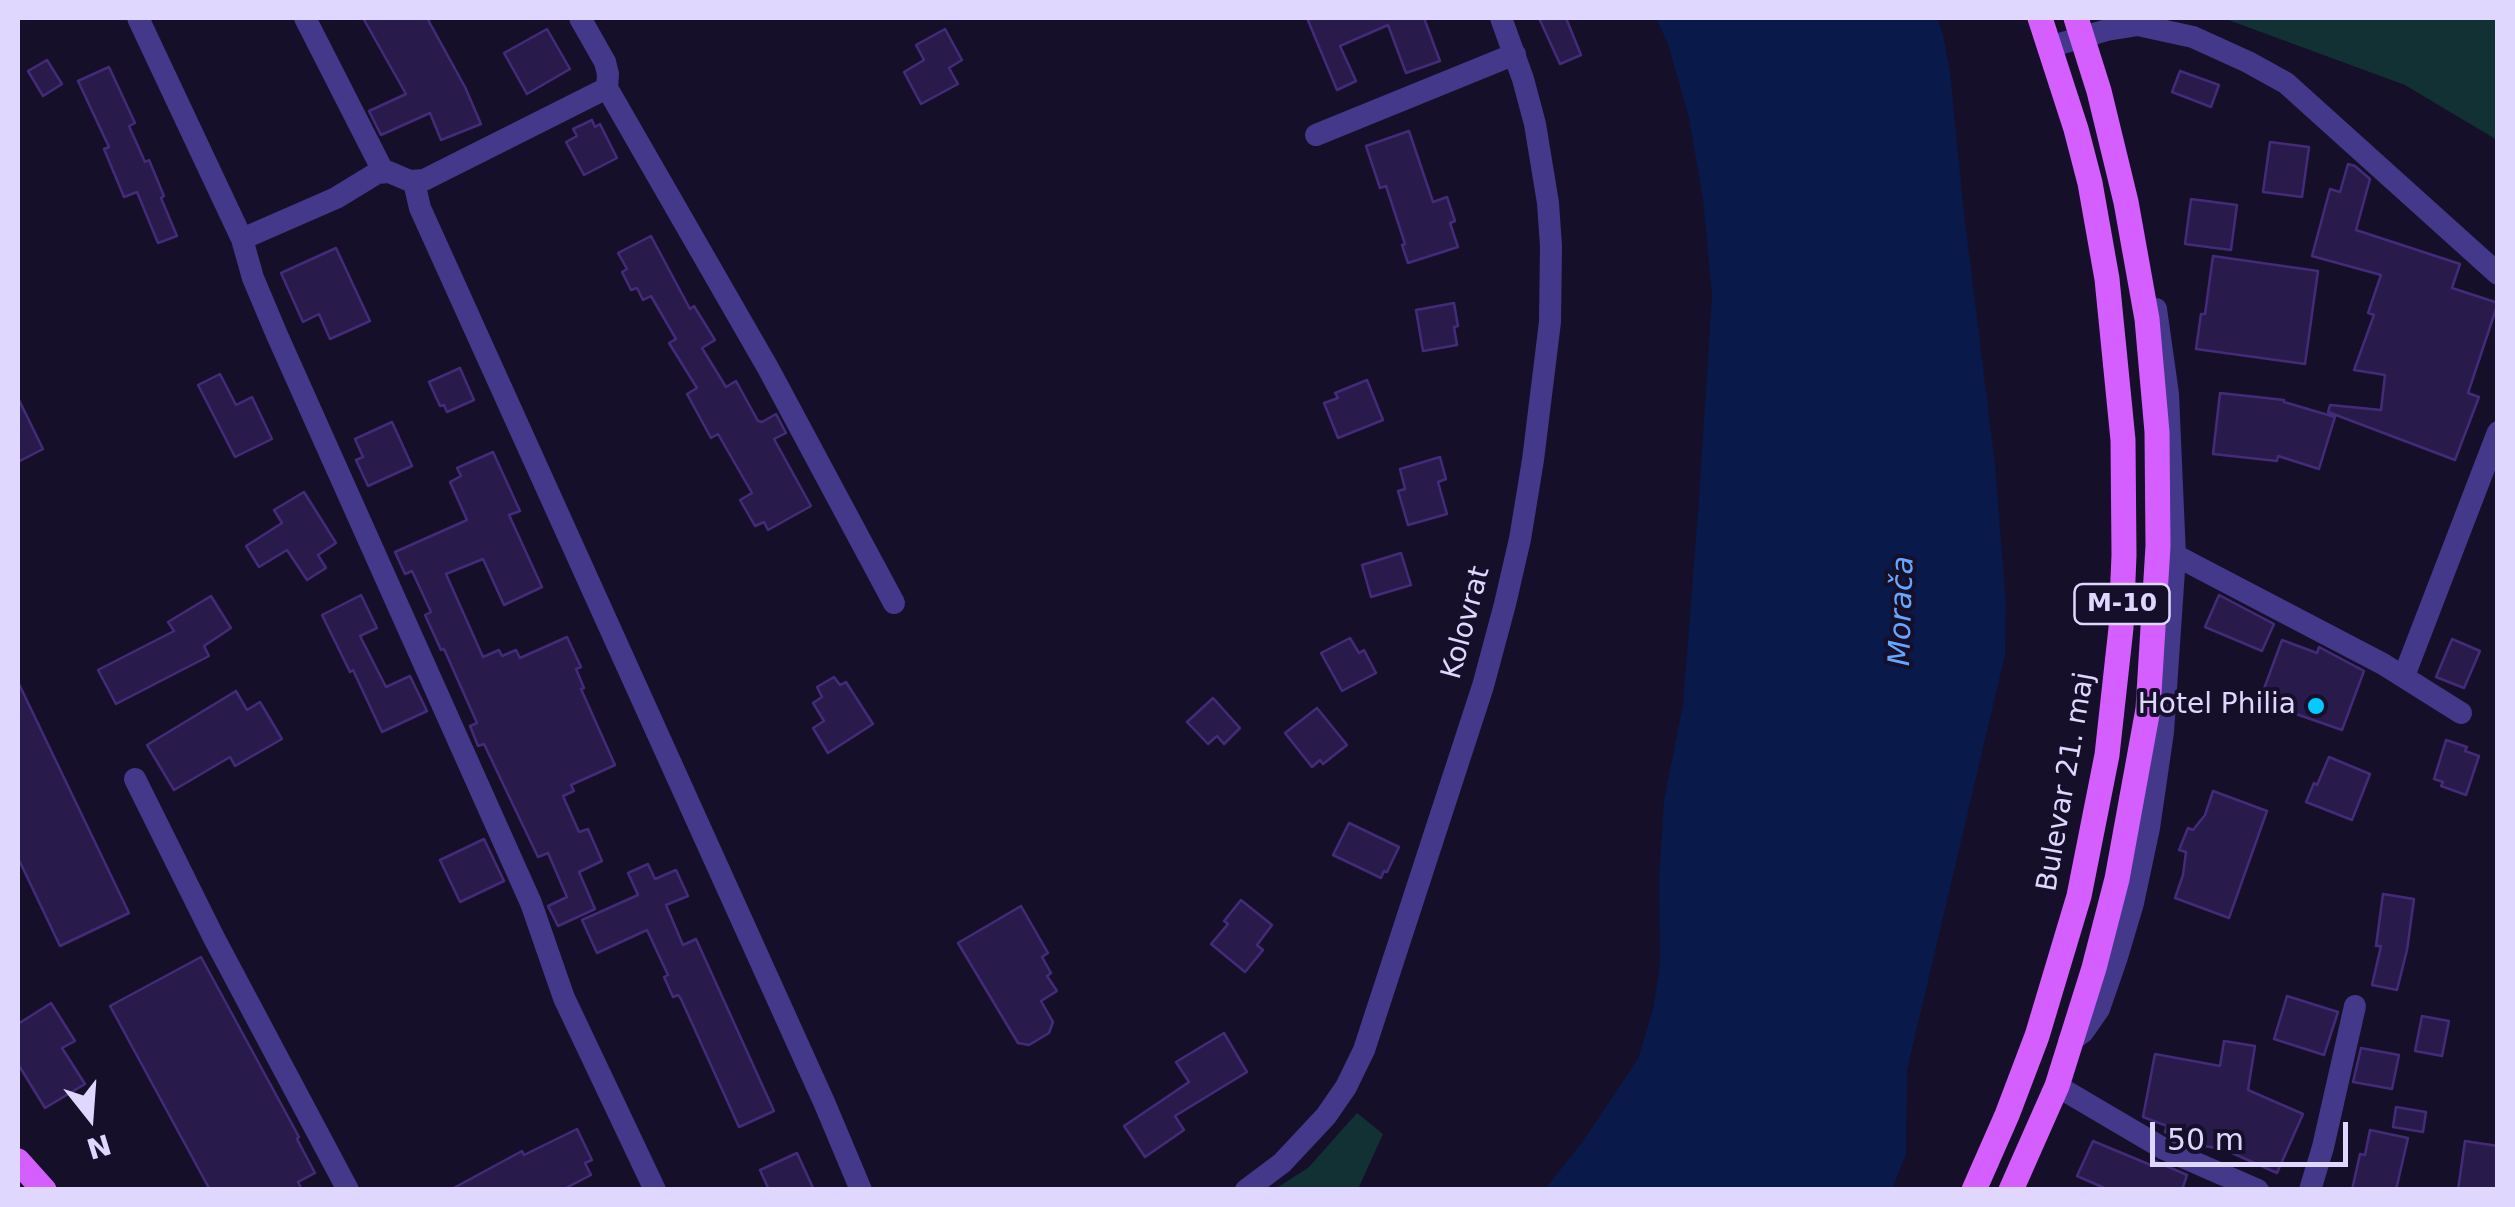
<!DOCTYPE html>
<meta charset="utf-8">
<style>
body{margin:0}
#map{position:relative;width:2515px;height:1207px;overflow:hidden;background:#160f2a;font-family:"DejaVu Sans",sans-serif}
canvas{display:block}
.frame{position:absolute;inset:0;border:20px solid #e0d7ff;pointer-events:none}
.north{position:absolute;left:40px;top:1067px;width:100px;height:100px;-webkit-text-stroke:8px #160f2a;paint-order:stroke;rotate:163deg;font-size:28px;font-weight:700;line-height:40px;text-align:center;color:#e0d7ff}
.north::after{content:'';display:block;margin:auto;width:35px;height:45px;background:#e0d7ff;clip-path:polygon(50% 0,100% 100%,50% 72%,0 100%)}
.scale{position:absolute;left:2150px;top:1122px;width:198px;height:45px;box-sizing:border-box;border:5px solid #e0d7ff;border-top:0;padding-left:12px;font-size:30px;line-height:35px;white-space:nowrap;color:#e0d7ff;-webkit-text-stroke:8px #160f2a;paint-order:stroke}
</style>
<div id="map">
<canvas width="2515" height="1207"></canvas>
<div class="frame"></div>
<div class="north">N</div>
<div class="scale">50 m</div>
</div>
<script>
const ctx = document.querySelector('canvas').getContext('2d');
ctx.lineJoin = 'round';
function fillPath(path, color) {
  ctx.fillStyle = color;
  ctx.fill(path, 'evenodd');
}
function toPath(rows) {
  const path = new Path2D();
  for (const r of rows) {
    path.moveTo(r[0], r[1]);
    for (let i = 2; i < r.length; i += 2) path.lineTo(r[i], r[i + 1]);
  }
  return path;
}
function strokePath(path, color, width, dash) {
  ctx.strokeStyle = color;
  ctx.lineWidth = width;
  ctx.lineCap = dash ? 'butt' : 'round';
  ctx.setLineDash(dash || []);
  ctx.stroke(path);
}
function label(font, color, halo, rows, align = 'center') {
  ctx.font = font + ' "DejaVu Sans",sans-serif';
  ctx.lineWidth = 8;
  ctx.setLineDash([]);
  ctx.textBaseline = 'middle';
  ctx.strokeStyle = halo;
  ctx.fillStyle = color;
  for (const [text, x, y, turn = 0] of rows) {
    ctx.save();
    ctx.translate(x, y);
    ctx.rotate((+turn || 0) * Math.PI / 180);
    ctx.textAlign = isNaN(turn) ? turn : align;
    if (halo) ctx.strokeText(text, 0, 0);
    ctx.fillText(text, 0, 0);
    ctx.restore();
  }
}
fillPath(toPath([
 [2223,18,2497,18,2497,140,2405,85],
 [1357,1113,1383,1134,1358,1189,1275,1189,1308,1168]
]), '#123134');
fillPath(toPath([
 [1656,18,1937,18,1943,34,1950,72,1964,213,1995,464,2006,604,2005,655,1907,1070,1906,1154,1892,1189,1545,1189,1584,1140,1638,1059,1653,1009,1660,965,1659,879,1664,800,1683,704,1699,499,1712,295,1703,200,1689,118,1668,44]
]), '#08194a');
const building = toPath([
 [363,18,427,18,465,87,481,124,441,140,430,113,381,135,369,111,406,94,363,18],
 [1307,18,1424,18,1440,61,1406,73,1388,25,1340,46,1356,81,1337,90,1307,18],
 [1539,18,1566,18,1581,55,1560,64,1539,18],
 [547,29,570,69,527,94,504,53,547,29],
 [945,29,962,60,949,68,958,84,921,104,904,72,924,60,916,45,945,29],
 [47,60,62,84,43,96,28,71,47,60],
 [109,67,135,123,129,126,145,162,149,160,164,196,161,198,177,236,158,243,137,192,124,197,104,149,109,147,78,81,109,67],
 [2180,71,2219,85,2211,107,2172,92,2180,71],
 [592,120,595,127,600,124,617,158,584,175,566,142,577,136,573,129,592,120],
 [1409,131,1433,202,1447,197,1455,221,1450,223,1458,247,1408,263,1402,245,1405,244,1386,186,1380,188,1366,146,1409,131],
 [2270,142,2309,147,2302,197,2263,192,2270,142],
 [2348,164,2355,166,2370,179,2356,230,2460,264,2452,288,2498,303,2468,393,2479,397,2455,460,2328,412,2330,405,2381,410,2385,375,2354,370,2374,315,2368,313,2381,275,2312,256,2330,189,2340,192,2348,164],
 [2191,199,2237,205,2231,250,2185,244,2191,199],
 [651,236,690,309,694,306,715,340,702,348,726,387,736,381,758,421,762,422,776,414,786,433,774,439,811,506,768,530,764,522,755,526,740,500,752,493,718,434,711,438,687,394,697,388,669,343,676,339,651,296,643,300,637,288,631,290,622,272,627,269,618,253,651,236],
 [336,248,370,321,330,339,319,314,303,322,281,273,336,248],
 [2213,256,2318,271,2305,364,2196,349,2201,314,2205,314,2213,256],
 [1454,303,1458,326,1454,327,1457,345,1423,351,1416,310,1454,303],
 [460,368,474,400,447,412,444,405,440,406,429,382,460,368],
 [220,374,236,405,252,397,272,439,235,457,198,385,220,374],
 [1367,380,1383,420,1338,438,1324,403,1338,398,1335,393,1367,380],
 [2220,393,2284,400,2284,402,2335,417,2319,469,2278,456,2277,461,2213,454,2220,393],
 [18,398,43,449,18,462,18,398],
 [392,422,412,466,368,486,356,460,363,457,355,439,392,422],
 [493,452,520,511,509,515,542,587,504,605,483,559,446,574,483,657,499,650,502,656,516,650,520,658,567,637,581,667,576,669,584,688,581,689,615,765,571,785,574,791,563,796,579,832,588,829,602,861,579,872,595,909,558,926,548,906,567,897,548,853,538,857,484,744,478,746,470,726,477,723,444,649,441,650,425,615,431,612,412,571,405,574,395,552,467,520,450,482,461,476,457,468,493,452],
 [1440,457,1446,479,1438,482,1447,514,1408,525,1398,491,1405,489,1400,469,1440,457],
 [304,492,336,543,318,555,326,568,307,580,287,550,259,567,246,546,282,523,274,510,304,492],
 [1401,553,1411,585,1371,597,1362,565,1401,553],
 [361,595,377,628,360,636,386,687,410,676,427,711,382,732,353,670,350,672,322,615,361,595],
 [2219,595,2274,624,2262,651,2205,627,2219,595],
 [211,596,231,628,204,646,209,656,116,704,98,670,174,631,168,622,211,596],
 [1350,638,1359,653,1364,650,1376,673,1342,691,1321,653,1350,638],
 [2452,639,2480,651,2464,688,2436,677,2452,639],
 [2282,640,2317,653,2319,647,2364,671,2342,730,2293,713,2294,708,2261,697,2282,640],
 [834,677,840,685,846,682,873,724,828,753,813,728,824,721,813,703,822,697,817,687,834,677],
 [18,682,129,913,60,946,18,858,18,682],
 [236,691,247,710,260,702,282,739,235,766,230,757,174,790,147,745,236,691],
 [1213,698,1240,728,1224,744,1217,736,1208,744,1187,722,1213,698],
 [1317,708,1347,745,1323,764,1320,760,1312,767,1285,733,1317,708],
 [2446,740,2467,747,2465,751,2479,756,2466,795,2441,786,2443,782,2434,779,2446,740],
 [2329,757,2370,774,2352,820,2306,802,2314,783,2317,785,2329,757],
 [2213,791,2267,811,2229,918,2175,898,2183,875,2186,852,2179,850,2188,828,2193,830,2205,815,2213,791],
 [1349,823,1399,847,1387,872,1384,871,1381,878,1333,855,1349,823],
 [484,839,504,881,460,902,440,860,484,839],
 [648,864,655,879,676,870,688,896,666,905,683,945,696,939,774,1111,739,1127,681,999,678,995,673,997,664,977,668,975,647,930,597,953,582,920,638,895,628,873,648,864],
 [2383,894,2414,899,2407,950,2397,990,2372,985,2381,946,2376,946,2383,894],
 [1241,900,1272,925,1257,945,1263,950,1245,972,1211,944,1228,924,1224,921,1241,900],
 [1021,906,1048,953,1042,957,1051,973,1047,976,1057,991,1041,1001,1053,1022,1049,1033,1029,1045,1018,1043,958,943,1021,906],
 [201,957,299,1137,297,1139,315,1173,298,1182,302,1190,210,1190,110,1006,201,957],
 [2287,996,2338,1012,2324,1055,2274,1039,2287,996],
 [51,1003,75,1041,62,1048,85,1084,45,1108,18,1064,18,1024,51,1003],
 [2422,1016,2449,1021,2442,1056,2415,1051,2422,1016],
 [1224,1033,1247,1072,1175,1116,1184,1130,1145,1157,1124,1126,1189,1082,1176,1062,1224,1033],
 [2224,1041,2255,1046,2248,1090,2303,1114,2277,1173,2223,1149,2198,1145,2197,1147,2165,1132,2167,1126,2143,1117,2155,1054,2220,1066,2224,1041],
 [2361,1048,2399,1055,2392,1089,2353,1082,2361,1048],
 [2396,1107,2426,1112,2423,1132,2393,1127,2396,1107],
 [577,1129,592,1160,585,1163,591,1175,562,1190,450,1190,522,1151,524,1155,577,1129],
 [2370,1130,2408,1138,2396,1190,2352,1190,2360,1154,2365,1155,2370,1130],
 [2093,1141,2153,1166,2155,1161,2187,1175,2182,1190,2109,1190,2077,1176,2093,1141],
 [2465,1141,2498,1146,2498,1190,2458,1190,2465,1141],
 [797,1153,814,1190,769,1190,760,1170,797,1153]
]);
fillPath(building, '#291a4c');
strokePath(building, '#432b79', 2.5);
strokePath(toPath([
 [138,18,242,239,253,278,277,335,531,903,564,998,655,1190],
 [305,18,383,171],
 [2049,47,2107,30,2138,25,2193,37,2248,62,2286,83,2498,274],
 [607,88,768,368,894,603],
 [1316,135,1515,54],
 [414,182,420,208,824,1102,861,1190],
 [242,239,336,198,377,173,389,172,410,181,424,180,607,88,608,74,605,62,580,18],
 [2167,551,2383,664,2461,713],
 [2404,676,2498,432],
 [135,779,214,938,348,1190],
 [2069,1042,2083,1032,2099,1009,2116,960,2133,903,2149,828,2163,732,2175,556,2168,394,2156,309],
 [2057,1086,2164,1149,2258,1190],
 [1246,1190,1282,1163,1326,1116,1346,1087,1364,1050,1483,686,1505,604,1520,539,1533,460,1550,322,1551,246,1548,203,1535,124,1523,79,1501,18],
 [2310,1190,2323,1147,2355,1006]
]), '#44388b', 22);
strokePath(toPath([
 [18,1161,44,1190],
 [1974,1190,2007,1115,2037,1036,2079,896,2107,755,2121,628,2124,555,2123,440,2107,279,2090,183,2076,129,2040,18],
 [2011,1190,2057,1086,2094,968,2117,879,2148,709,2158,546,2157,432,2147,319,2126,202,2099,91,2076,18]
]), '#d55eff', 25);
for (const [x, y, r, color] of [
 [2316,706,10,"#03caff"]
]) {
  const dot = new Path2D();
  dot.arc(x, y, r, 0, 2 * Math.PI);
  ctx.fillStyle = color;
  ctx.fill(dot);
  strokePath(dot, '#160f2a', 4);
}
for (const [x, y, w] of [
 [2122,604,95]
]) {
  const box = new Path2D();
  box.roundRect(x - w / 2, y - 20, w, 40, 8);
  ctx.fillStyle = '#160f2a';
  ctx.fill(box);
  strokePath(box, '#e0d7ff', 2.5);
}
label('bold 25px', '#e0d7ff', null, [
 ["M-10",2122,604]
]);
label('28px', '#e0d7ff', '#160f2a', [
 ["Kolovrat",1467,623,-75],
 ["Bulevar 21. maj",2067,782,-80]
]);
label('28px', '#e0d7ff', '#160f2a', [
 ["Hotel Philia",2296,706]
], 'right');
label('italic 30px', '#65a7ff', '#160f2a', [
 ["Morača",1903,611,-88]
]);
</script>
